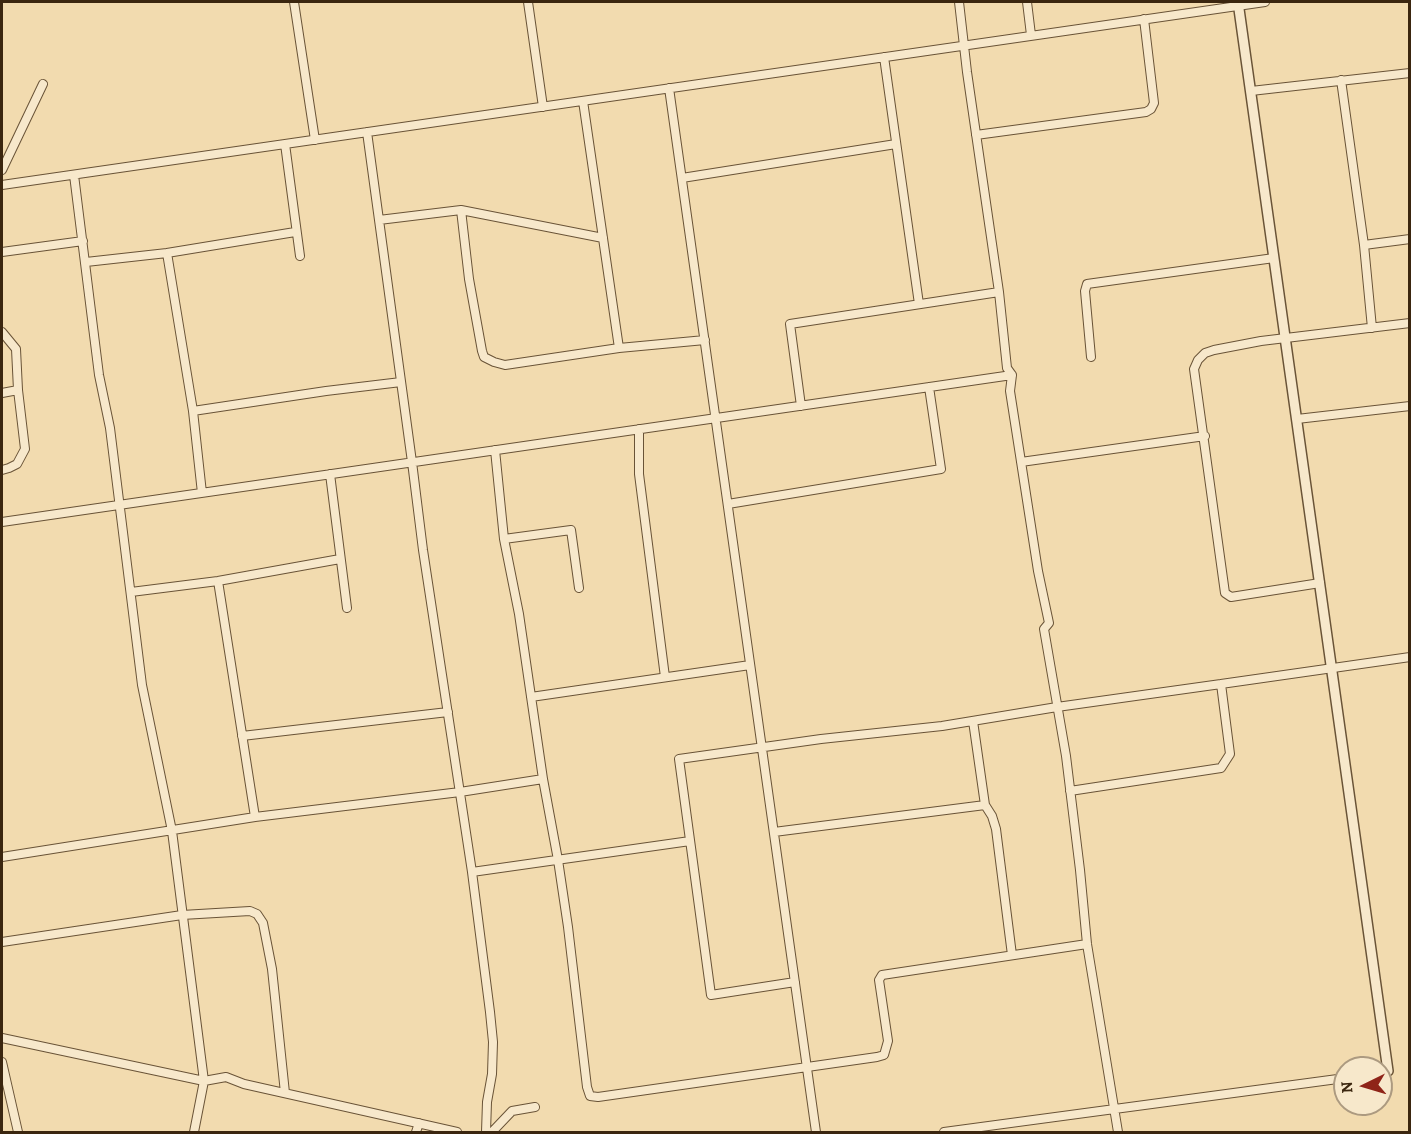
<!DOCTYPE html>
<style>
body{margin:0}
#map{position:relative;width:1411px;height:1134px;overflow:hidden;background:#f2dbaf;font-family:Alegreya,serif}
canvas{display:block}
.frame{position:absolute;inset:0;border:3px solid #3b260f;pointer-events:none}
.north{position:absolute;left:1333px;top:1056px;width:60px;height:60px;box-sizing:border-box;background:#f7e8cb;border:2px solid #ac9a80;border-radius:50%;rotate:265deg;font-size:16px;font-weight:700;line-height:24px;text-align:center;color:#3b260f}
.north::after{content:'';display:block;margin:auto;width:21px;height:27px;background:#8f2418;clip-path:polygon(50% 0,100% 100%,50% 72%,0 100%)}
</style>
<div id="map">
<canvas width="1411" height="1134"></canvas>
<div class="frame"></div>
<div class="north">N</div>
</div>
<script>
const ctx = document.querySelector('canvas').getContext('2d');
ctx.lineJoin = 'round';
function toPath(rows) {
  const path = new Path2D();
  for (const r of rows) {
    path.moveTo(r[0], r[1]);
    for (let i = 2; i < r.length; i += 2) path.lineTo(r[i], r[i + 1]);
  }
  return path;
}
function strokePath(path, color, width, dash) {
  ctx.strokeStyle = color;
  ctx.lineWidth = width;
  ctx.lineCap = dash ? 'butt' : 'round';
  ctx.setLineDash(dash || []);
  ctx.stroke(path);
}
const minor = toPath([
 [294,2,315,140],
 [528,2,543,107],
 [959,2,967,72,999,292,1007,368,1012,375,1010,391,1038,571,1049,623,1044,629,1066,756,1080,870,1087,944,1118,1132],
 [1027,2,1031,35],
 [884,57,919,304],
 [1341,80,1364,245,1372,328],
 [669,88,816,1132],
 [1251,91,1410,73],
 [583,101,619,348],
 [367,132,412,462,423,550,472,872,490,1012,493,1042,492,1074,487,1102,486,1132],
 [976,135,1146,112,1151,109,1154,103,1144,19],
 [285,144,300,256],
 [2,170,43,84],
 [74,175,99,375,110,428,142,685,172,831,204,1081,194,1132],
 [682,178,896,144],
 [2,185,1265,2],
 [461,210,469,279,482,351,484,357,494,362,505,365,619,348,705,340],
 [379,220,461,210,603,238],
 [1364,245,1410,239],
 [2,252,83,241],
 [167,253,193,411,202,493],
 [86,262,167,253,295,232],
 [2,332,16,349,18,390,25,449,17,464,9,468,2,470],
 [1091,357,1085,291,1087,284,1274,258],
 [2,393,18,390],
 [801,406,790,324,999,292],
 [193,411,326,391,401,382],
 [1297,419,1410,406],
 [639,429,639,474,665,677],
 [495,450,504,539,519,614,543,779,558,860,568,927,587,1087,590,1096,598,1097,877,1057,884,1055,888,1041,879,980,882,975,1087,944],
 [1021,462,1205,436],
 [330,474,347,608],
 [728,504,941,469,929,387],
 [2,522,1012,375],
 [504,539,571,530,579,588],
 [218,581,255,817],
 [1320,583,1231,597,1225,593,1194,369,1198,360,1205,353,1214,350,1261,341,1410,323],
 [131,592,218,581,340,559],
 [531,697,750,665],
 [973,721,985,805,992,816,996,829,1012,955],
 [242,736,448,712],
 [1070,791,1221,768,1230,754,1221,684,1410,657],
 [774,832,985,805],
 [2,857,255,817,460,792,543,779],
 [472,872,690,841],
 [2,942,182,915,250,911,257,914,263,923,272,969,285,1093],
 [795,982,711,995,679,759,821,739,942,726,1057,707,1221,684],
 [2,1038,204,1081,226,1077,244,1084,457,1132],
 [2,1062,18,1132],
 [416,1132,419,1123],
 [492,1132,512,1111,535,1107],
 [944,1132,1345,1078]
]);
const tertiary = toPath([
 [1238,2,1388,1071]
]);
strokePath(minor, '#695337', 10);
strokePath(tertiary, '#695337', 12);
strokePath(minor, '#f7e8cb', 8);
strokePath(tertiary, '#f7e8cb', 9);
</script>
